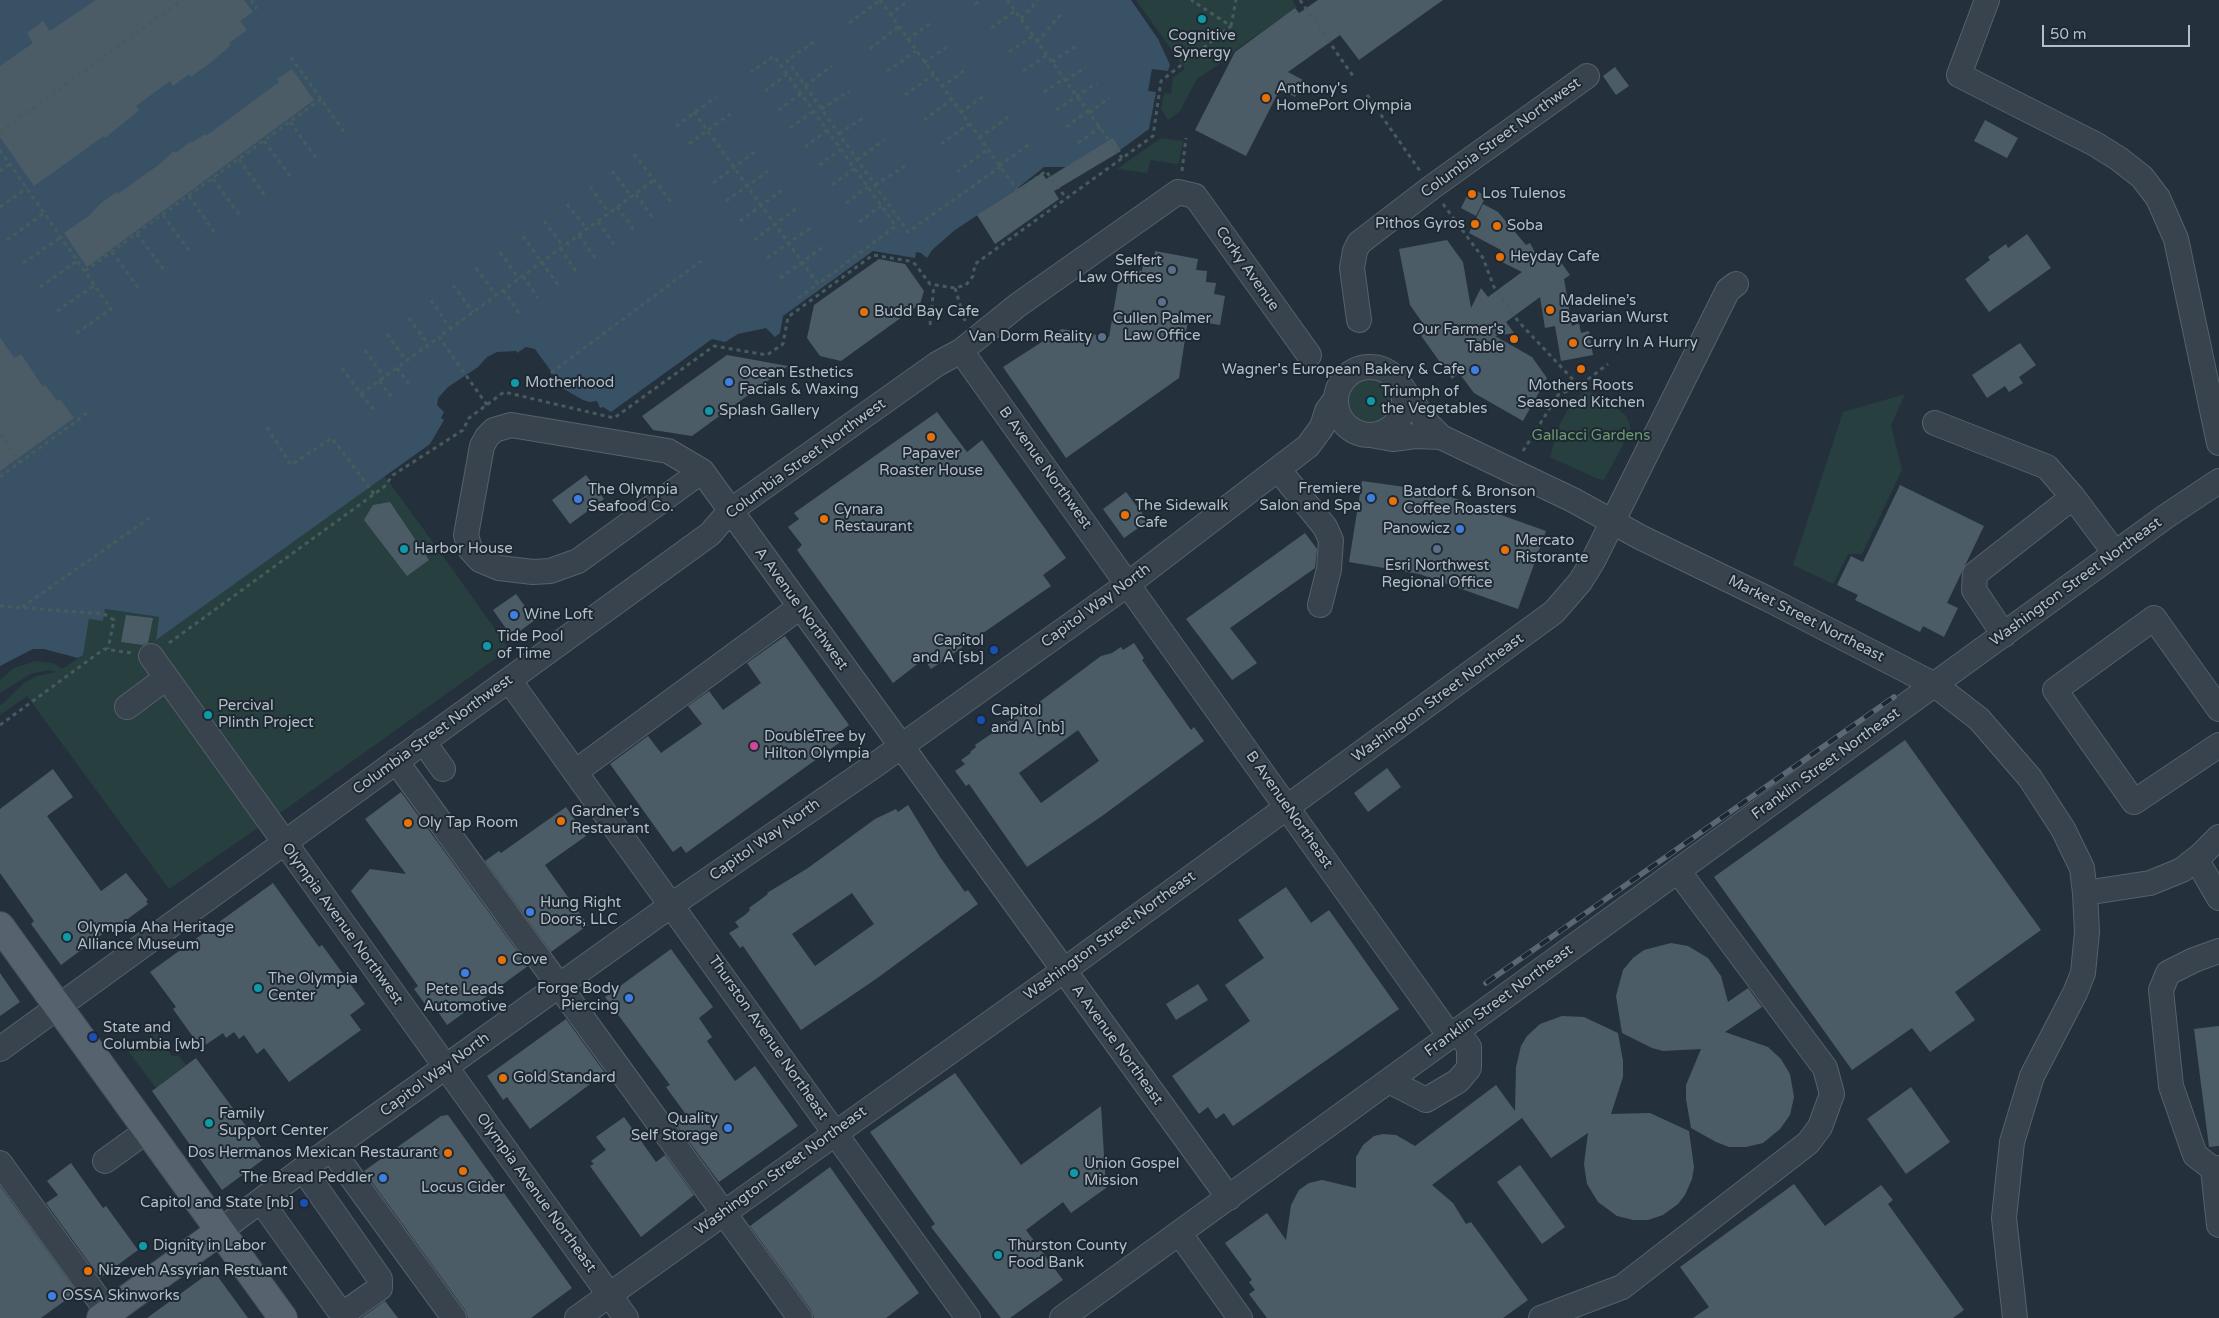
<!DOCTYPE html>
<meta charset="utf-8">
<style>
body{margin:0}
#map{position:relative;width:2219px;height:1318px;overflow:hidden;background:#24313d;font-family:"Varela Round",sans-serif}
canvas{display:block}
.scale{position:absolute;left:2042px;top:25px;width:148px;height:22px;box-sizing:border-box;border:2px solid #b3bec8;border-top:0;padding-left:6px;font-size:15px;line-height:18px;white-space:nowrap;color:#b3bec8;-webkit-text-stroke:4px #1d2832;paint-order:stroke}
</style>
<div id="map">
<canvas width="2219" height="1318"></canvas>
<div class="scale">50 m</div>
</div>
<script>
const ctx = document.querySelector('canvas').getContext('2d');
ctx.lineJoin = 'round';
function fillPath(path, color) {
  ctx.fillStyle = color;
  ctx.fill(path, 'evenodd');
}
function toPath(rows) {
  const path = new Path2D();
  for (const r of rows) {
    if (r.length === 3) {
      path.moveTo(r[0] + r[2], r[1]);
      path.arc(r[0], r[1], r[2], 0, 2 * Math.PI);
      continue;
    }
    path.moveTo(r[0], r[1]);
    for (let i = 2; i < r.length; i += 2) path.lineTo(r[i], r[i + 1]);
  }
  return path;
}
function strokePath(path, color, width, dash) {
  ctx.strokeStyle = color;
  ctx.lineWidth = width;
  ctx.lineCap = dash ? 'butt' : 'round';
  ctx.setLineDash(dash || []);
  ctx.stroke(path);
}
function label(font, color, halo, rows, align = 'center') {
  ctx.font = font + ' "Varela Round",sans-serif';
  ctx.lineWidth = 4;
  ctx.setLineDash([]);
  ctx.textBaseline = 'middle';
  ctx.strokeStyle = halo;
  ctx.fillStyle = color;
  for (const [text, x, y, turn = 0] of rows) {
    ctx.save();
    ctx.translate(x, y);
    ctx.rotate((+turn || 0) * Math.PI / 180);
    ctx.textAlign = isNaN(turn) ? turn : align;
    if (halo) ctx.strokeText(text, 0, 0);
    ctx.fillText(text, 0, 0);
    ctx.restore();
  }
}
fillPath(toPath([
 [1136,0,1292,0,1297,7,1234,51,1231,56,1197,79,1180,111,1168,120,1161,109,1164,93,1171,94,1173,77,1185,69],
 [1161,138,1183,141,1179,163,1177,164,1151,160,1147,173,1117,169],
 [1370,401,26],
 [1584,391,1596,394,1615,406,1626,416,1630,425,1630,432,1604,480,1598,479,1550,457,1558,428,1567,411],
 [1905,394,1891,426,1902,470,1862,554,1848,554,1833,584,1793,565,1843,412],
 [384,475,461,581,509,649,290,806,169,889,27,696,0,715,0,706,24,683,37,676,57,672,48,670,31,674,0,693,0,680,14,668,36,661,53,663,62,669,83,655,89,619,105,609,159,617,156,639],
 [156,1032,172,1056,179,1056,186,1065,156,1088,128,1051]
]), '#273f3f');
fillPath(toPath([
 [0,0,1131,0,1158,39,1170,65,1168,71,1152,69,1148,91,1156,92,1149,129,1123,148,1084,167,1044,167,1014,191,955,230,932,250,927,258,921,253,916,252,915,258,873,251,783,316,780,333,775,337,766,328,738,334,725,342,712,339,611,412,603,407,600,408,597,401,590,402,583,400,564,389,535,349,526,347,517,353,517,351,497,352,487,357,478,367,448,387,438,398,437,405,444,412,441,418,444,420,430,444,156,640,159,617,105,609,103,621,89,619,83,655,78,658,44,649,33,649,0,666]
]), '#395165');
fillPath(toPath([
 [96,0,244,0,253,12,240,21,247,30,229,43,231,45,210,63,191,77,189,74,173,86,170,81,136,106,139,110,105,138,104,136,34,186,0,137,0,66,33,43,27,33,43,21,50,31],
 [1318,0,1443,0,1359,60,1340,35,1288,72,1303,80,1295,97,1280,89,1246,156,1195,130,1235,52,1295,8,1299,13],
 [1615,67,1629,86,1616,95,1603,76],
 [292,69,314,100,87,267,64,233,90,215,101,203,117,192,118,194,161,163,174,151,176,153,191,141,192,143,205,134,206,136,279,82,277,79],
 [1985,120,2018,138,2007,158,1974,141],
 [1113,138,1121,151,1054,191,1059,199,995,244,977,215,1042,173,1046,179],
 [1471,188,1486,196,1476,216,1461,208],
 [1483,204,1498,212,1526,245,1530,243,1539,260,1552,250,1570,275,1564,279,1572,326,1579,323,1581,333,1589,331,1593,355,1561,361,1555,326,1545,328,1540,297,1506,322,1514,333,1495,336,1532,357,1547,378,1523,421,1474,393,1459,373,1452,379,1417,330,1424,325,1410,305,1399,249,1447,240,1463,262,1471,308,1481,288,1488,297,1522,272,1496,259,1501,250,1469,233],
 [2027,234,2051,268,1989,312,1965,279,1990,260,1988,257,2006,244,2008,248],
 [1155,251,1198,259,1196,270,1207,271,1206,282,1216,283,1214,294,1225,296,1220,325,1188,320,1179,378,1066,458,1003,367,1062,329,1109,337,1119,278,1130,279,1132,269,1142,271,1144,260,1154,262],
 [879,259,905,264,924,291,920,304,841,361,820,356,807,338,814,305],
 [0,337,14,358,21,354,43,387,45,385,57,401,60,399,74,418,0,471],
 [2020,343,2036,365,2019,377,2023,383,2009,392,2005,386,1987,398,1972,375],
 [727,355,788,366,692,436,653,430,642,416],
 [937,412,967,452,982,440,1066,558,1043,575,1051,586,931,669,924,659,893,683,797,550,802,545,788,527,799,519,794,513],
 [586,475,604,499,570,524,552,500],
 [1362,481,1434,491,1546,531,1518,609,1419,574,1349,562],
 [1900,485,1984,526,1947,603,1958,608,1944,637,1923,626,1920,632,1855,600,1858,595,1837,585,1851,556,1863,562],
 [1126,492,1148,521,1124,538,1103,509],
 [390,502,429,560,407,576,364,520,373,505],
 [1305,533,1317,549,1315,568,1230,628,1257,663,1232,680,1186,619],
 [516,594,535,620,512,637,493,610],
 [126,615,153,618,148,643,143,645,121,642],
 [785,636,849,725,841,731,846,738,686,853,681,846,673,852,610,764,648,736,661,753,702,724,688,706,709,691,723,710,761,683,747,663],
 [1134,643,1144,658,1142,660,1191,730,1194,727,1204,741,1102,816,1027,867,969,784,966,786,955,771,965,764,961,760,971,753,970,752,976,747,975,745,994,732,993,730,1034,706,1101,656,1112,653,1121,647,1123,650],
 [1078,730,1099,761,1041,803,1019,773],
 [1905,740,2041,930,1955,992,1975,1020,1930,1052,1912,1028,1852,1070,1714,877],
 [1387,768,1401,787,1368,812,1354,793],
 [53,769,73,797,47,816,101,891,126,873,148,900,146,901,148,904,114,929,113,926,61,965,31,924,34,921,0,873,0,809],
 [401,792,528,966,447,1025,430,1000,425,1004,414,989,418,986,351,891,370,869,406,874,365,819],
 [908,805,940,857,965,892,968,890,978,904,876,979,801,1030,743,946,740,948,729,933,739,927,735,922,745,915,750,910,749,908,768,894,767,893,808,868,875,819,896,809,898,812],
 [852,893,874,924,815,966,792,934],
 [566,807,586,836,545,865,588,925,551,952,485,861,499,851,501,853],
 [273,883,319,947,322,945,365,1004,350,1015,361,1030,289,1082,264,1048,257,1054,244,1035,239,1039,234,1032,226,1038,223,1033,201,1048,173,1009,176,1007,150,972],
 [1286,887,1311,923,1329,910,1399,1009,1233,1126,1224,1113,1216,1119,1208,1107,1199,1114,1172,1076,1250,1021,1225,985,1264,958,1238,920],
 [1671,943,1688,946,1708,958,1721,976,1728,1002,1748,988,1762,1007,1725,1032,1768,1047,1781,1059,1790,1074,1794,1097,1790,1115,1780,1129,1763,1143,1746,1147,1729,1147,1716,1142,1691,1128,1686,1099,1686,1085,1701,1049,1663,1051,1652,1048,1622,1033,1616,996,1623,970,1633,958,1644,950],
 [671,949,713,1007,699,1018,712,1037,707,1041,735,1081,755,1066,798,1126,719,1182,676,1124,687,1116,666,1087,670,1085,605,997],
 [0,973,20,1002,0,1016],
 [1198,984,1208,1000,1176,1020,1166,1004],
 [1562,1016,1584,1017,1618,1033,1623,1061,1623,1077,1611,1114,1650,1113,1689,1131,1694,1167,1692,1179,1685,1195,1678,1204,1663,1215,1648,1220,1633,1220,1617,1216,1598,1202,1587,1184,1584,1164,1588,1133,1551,1158,1522,1118,1432,1185,1453,1203,1466,1224,1471,1222,1528,1300,1503,1318,1267,1318,1249,1294,1255,1290,1249,1282,1252,1280,1225,1243,1267,1213,1286,1240,1291,1205,1299,1190,1309,1183,1322,1180,1356,1188,1356,1157,1363,1145,1374,1136,1383,1134,1396,1135,1415,1146,1496,1085,1515,1111,1516,1067,1521,1046,1527,1036,1540,1024],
 [566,1019,605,1073,530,1129,507,1097,503,1100,487,1076],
 [2219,1026,2219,1146,2209,1147,2194,1029],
 [196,1058,268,1156,222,1190,152,1091],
 [955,1073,1021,1165,1101,1106,1106,1188,1071,1213,1063,1202,1026,1230,1063,1280,1010,1318,1001,1318,931,1227,935,1224,870,1132],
 [1911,1087,1950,1142,1906,1174,1867,1119],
 [448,1115,572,1288,531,1318,468,1318,465,1310,364,1171,441,1116],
 [624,1117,656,1162,665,1155,694,1195,641,1237,590,1166,594,1164,591,1161,606,1150,596,1137],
 [71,1163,103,1208,106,1206,138,1250,100,1278,46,1203,58,1195,47,1181],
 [1520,1165,1565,1227,1542,1244,1497,1182],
 [830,1167,919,1293,886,1318,814,1318,811,1310,750,1226],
 [1794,1184,1825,1226,1881,1185,1893,1200,1888,1204,1964,1310,1953,1318,1693,1318,1709,1307,1680,1267],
 [0,1186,77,1292,41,1318,0,1318],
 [213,1270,248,1318,147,1318],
 [385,1301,398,1318,361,1318]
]), '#4c5c67');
const minor = toPath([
 [1987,0,1959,75,2095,144,2119,159,2142,177,2158,198,2176,239,2219,443],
 [1359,320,1352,268,1355,251,1359,243,1432,187,1587,76],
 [961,351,1450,1036],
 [1370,401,34],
 [1401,386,1428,424,1441,437,1573,500,1640,537,1768,599,1935,685,1979,719,2030,778,2063,829,2082,868,2085,893,2087,932,2083,973,2075,993,2032,1076,2012,1142,2004,1218,2015,1318],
 [1935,423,2047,467,2073,497,2115,553],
 [511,425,668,451,702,471,578,561,550,571,533,572,499,568,480,560,470,549,466,535,482,446,487,437,494,430,511,425],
 [1376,436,1393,439,1415,436,1441,437],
 [1278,469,1325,527,1331,540,1329,569,1320,605],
 [702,471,1229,1198],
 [2004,635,1974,590,1975,574,2073,497],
 [151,656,626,1318],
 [509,680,968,1318],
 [127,707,166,678],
 [2219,709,2154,618,2055,690,2134,802,2219,745],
 [423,741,443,769],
 [396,761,800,1318],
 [575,772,800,607],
 [2196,859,2219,898],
 [2085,893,2150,883,2182,870,2201,855,2219,837],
 [2219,951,2194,960,2168,973,2161,990,2171,1086,2195,1155,2213,1169,2219,1168],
 [0,1049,710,534,730,511,937,364,961,351,1018,305,1178,192,1195,196,1309,355],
 [1389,1081,1426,1100,1458,1081,1469,1068,1469,1047,1457,1031],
 [331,1149,454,1318],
 [105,1161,148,1130],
 [0,1163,112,1318],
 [2213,1169,2219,1225],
 [261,1201,338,1309,347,1311,380,1288,380,1279,303,1169],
 [220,1231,303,1169,673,904,875,765,1128,584,1308,446,1322,427,1327,411,1335,400],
 [1180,1234,1240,1318],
 [577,1318,1063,971,1554,612,1580,582,1593,561,1728,290,1736,284],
 [1062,1318,2165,517,2219,481],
 [1541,1318,1622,1287,1808,1143,1820,1127,1832,1094,1825,1068,1678,871]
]);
const major = toPath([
 [0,926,283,1318],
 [101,1318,220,1231]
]);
strokePath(minor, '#56616b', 26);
strokePath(major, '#414c56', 30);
strokePath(toPath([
 [251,0,257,9],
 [880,0,1018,191,1046,171,1066,198],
 [1007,0,1122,158],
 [1300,0,1353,76],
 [975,4,980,0],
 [889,15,909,0],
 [1021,19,1038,0],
 [849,23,879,1],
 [1231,26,1236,0],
 [991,28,1015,11],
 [907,40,932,22],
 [814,42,787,60,908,232,1000,167],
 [1037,42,1063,12],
 [870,49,898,27],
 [1009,52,1033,36],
 [291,57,321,99],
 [1052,62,1076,46],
 [924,63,949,45],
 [887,71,916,51],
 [1023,71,1047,55],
 [1065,81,1086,67],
 [805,86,832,66],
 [941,87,967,69],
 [765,91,787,74],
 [1044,92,1064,79],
 [905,95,933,75],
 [1367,95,1420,171],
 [821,109,850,91],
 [778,110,801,94],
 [1056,110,1097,83],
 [694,112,818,284,896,226,774,56,751,72],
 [960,113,985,95],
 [1089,113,1109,98],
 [924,120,951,100],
 [290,122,316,158],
 [676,126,716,97],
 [1066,127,1088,111],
 [790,128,814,111],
 [0,132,182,0],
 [839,134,866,116],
 [979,138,1011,115],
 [264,141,290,176],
 [1078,143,1100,127],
 [689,144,730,114],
 [941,144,969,124],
 [805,147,827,130],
 [0,150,111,309,74,335],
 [634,154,671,202],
 [239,159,265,196],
 [857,160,884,140],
 [819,165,841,149],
 [999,166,1031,143],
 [0,171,10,164],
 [612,171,632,197],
 [1182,171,1186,138],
 [957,172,987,150],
 [213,179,239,214],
 [713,183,756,151],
 [832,185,855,168],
 [875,185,905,166],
 [590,187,609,213],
 [636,194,652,217],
 [189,196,214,232],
 [726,201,771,169],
 [846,203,868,187],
 [567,204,587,229],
 [1443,204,1483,258,1494,287,1518,321,1579,386,1608,364],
 [0,207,27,188],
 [617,207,634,230],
 [163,215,189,251],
 [544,221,563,246],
 [740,221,785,188],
 [598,222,614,244],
 [859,222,881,206],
 [137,234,164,270],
 [579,235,595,258],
 [523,236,558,285],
 [7,240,44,213],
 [754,240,797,208],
 [560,248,576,271],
 [112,252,139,289],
 [500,252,519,279],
 [767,258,812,227],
 [23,263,61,237],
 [476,268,496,295],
 [85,271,321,99,346,135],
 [523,276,538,298],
 [780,278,826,245],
 [453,285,473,312],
 [40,287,77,261],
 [955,288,965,321],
 [503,290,519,313],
 [798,298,818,284],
 [431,300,450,328],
 [57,311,95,285],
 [409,318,428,344],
 [930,325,934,285],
 [387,334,406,360],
 [365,350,384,377],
 [342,368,361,394,439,337],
 [397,368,411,386],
 [551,373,701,261],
 [379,381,393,399],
 [361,394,376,412],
 [487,405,439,337,654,180],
 [267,427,291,465,332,438,374,494],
 [0,434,20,463],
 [1523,451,1558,395,1579,386],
 [0,477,90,411],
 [0,606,104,614,114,620,108,649],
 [22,607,151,517],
 [169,643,384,487,393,475,463,430,469,418,504,392,614,418,714,346,767,355,783,344,788,317,873,255,909,261,915,264,930,284,955,288,966,285,973,276,975,264,1153,136,1161,81,1231,26,1191,0],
 [0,725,104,649,132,653]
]), '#465c5c', 3, [4, 4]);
strokePath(minor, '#38434d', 24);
strokePath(major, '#56626d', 28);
const rail = toPath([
 [1486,983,1894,697]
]);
strokePath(rail, '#5a6774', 5.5);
strokePath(rail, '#1d2832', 4, [11]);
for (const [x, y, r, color] of [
 [1202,19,5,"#0f9aa8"],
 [1266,98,5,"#e8710a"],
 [1472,194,5,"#e8710a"],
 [1475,224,5,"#e8710a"],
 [1497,226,5,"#e8710a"],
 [1500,257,5,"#e8710a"],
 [1172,270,5,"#5c6f8a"],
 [1162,302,5,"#5c6f8a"],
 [1550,310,5,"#e8710a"],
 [864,312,5,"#e8710a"],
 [1102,337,5,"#5c6f8a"],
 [1514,339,5,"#e8710a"],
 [1573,343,5,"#e8710a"],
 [1581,369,5,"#e8710a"],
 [1475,370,5,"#3f7fe0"],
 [729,382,5,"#3f7fe0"],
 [515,383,5,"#0f9aa8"],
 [1371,401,5,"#0f9aa8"],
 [709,411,5,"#0f9aa8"],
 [931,437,5,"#e8710a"],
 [1371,498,5,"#3f7fe0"],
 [578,499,5,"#3f7fe0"],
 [1393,501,5,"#e8710a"],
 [1125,515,5,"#e8710a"],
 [824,519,5,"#e8710a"],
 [1460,529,5,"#3f7fe0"],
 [404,549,5,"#0f9aa8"],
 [1437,549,5,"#5c6f8a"],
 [1505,550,5,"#e8710a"],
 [514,615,5,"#3f7fe0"],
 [487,646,5,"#0f9aa8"],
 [994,650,5,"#1a4fb4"],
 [208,715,5,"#0f9aa8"],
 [981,720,5,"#1a4fb4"],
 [754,746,5,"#d1479c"],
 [561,821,5,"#e8710a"],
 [408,823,5,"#e8710a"],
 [530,912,5,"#3f7fe0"],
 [67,937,5,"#0f9aa8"],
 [502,960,5,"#e8710a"],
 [465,973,5,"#3f7fe0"],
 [258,988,5,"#0f9aa8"],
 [629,998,5,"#3f7fe0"],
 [93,1037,5,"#1a4fb4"],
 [503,1078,5,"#e8710a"],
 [209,1123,5,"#0f9aa8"],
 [728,1128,5,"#3f7fe0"],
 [448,1153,5,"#e8710a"],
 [463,1171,5,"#e8710a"],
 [1074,1173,5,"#0f9aa8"],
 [383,1178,5,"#3f7fe0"],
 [304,1203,5,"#1a4fb4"],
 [143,1246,5,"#0f9aa8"],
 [998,1255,5,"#0f9aa8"],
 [88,1271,5,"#e8710a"],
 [52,1296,5,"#3f7fe0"]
]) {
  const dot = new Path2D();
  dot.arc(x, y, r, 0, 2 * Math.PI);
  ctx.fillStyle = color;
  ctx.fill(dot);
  strokePath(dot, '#1d2832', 2);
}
label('15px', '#b3bec8', '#1d2832', [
 ["Cognitive",1202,36,"center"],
 ["Synergy",1202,53,"center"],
 ["Anthony's",1276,89],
 ["HomePort Olympia",1276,106],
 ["Los Tulenos",1482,194],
 ["Pithos Gyros",1465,224,"right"],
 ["Soba",1507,226],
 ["Heyday Cafe",1510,257],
 ["Selfert",1162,261,"right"],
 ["Law Offices",1162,278,"right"],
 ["Madeline’s",1560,301],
 ["Bavarian Wurst",1560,318],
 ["Budd Bay Cafe",874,312],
 ["Cullen Palmer",1162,319,"center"],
 ["Law Office",1162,336,"center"],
 ["Our Farmer's",1504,330,"right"],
 ["Table",1504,347,"right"],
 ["Van Dorm Reality",1092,337,"right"],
 ["Curry In A Hurry",1583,343],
 ["Wagner's European Bakery & Cafe",1465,370,"right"],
 ["Ocean Esthetics",739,373],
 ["Facials & Waxing",739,390],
 ["Motherhood",525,383],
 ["Mothers Roots",1581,386,"center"],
 ["Seasoned Kitchen",1581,403,"center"],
 ["Triumph of",1381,392],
 ["the Vegetables",1381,409],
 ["Splash Gallery",719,411],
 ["Papaver",931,454,"center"],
 ["Roaster House",931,471,"center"],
 ["Fremiere",1361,489,"right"],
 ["Salon and Spa",1361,506,"right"],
 ["The Olympia",588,490],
 ["Seafood Co.",588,507],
 ["Batdorf & Bronson",1403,492],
 ["Coffee Roasters",1403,509],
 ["The Sidewalk",1135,506],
 ["Cafe",1135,523],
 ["Cynara",834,510],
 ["Restaurant",834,527],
 ["Panowicz",1450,529,"right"],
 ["Mercato",1515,541],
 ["Ristorante",1515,558],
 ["Harbor House",414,549],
 ["Esri Northwest",1437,566,"center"],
 ["Regional Office",1437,583,"center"],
 ["Wine Loft",524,615],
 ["Tide Pool",497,637],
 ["of Time",497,654],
 ["Capitol",984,641,"right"],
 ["and A [sb]",984,658,"right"],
 ["Percival",218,706],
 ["Plinth Project",218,723],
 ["Capitol",991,711],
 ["and A [nb]",991,728],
 ["DoubleTree by",764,737],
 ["Hilton Olympia",764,754],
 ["Gardner's",571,812],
 ["Restaurant",571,829],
 ["Oly Tap Room",418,823],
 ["Hung Right",540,903],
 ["Doors, LLC",540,920],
 ["Olympia Aha Heritage",77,928],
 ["Alliance Museum",77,945],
 ["Cove",512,960],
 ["The Olympia",268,979],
 ["Center",268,996],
 ["Forge Body",619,989,"right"],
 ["Piercing",619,1006,"right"],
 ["Pete Leads",465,990,"center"],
 ["Automotive",465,1007,"center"],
 ["State and",103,1028],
 ["Columbia [wb]",103,1045],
 ["Gold Standard",513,1078],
 ["Family",219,1114],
 ["Support Center",219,1131],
 ["Quality",718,1119,"right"],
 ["Self Storage",718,1136,"right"],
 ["Dos Hermanos Mexican Restaurant",438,1153,"right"],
 ["Union Gospel",1084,1164],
 ["Mission",1084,1181],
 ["The Bread Peddler",373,1178,"right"],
 ["Locus Cider",463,1188,"center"],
 ["Capitol and State [nb]",294,1203,"right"],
 ["Dignity in Labor",153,1246],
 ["Thurston County",1008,1246],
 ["Food Bank",1008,1263],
 ["Nizeveh Assyrian Restuant",98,1271],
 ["OSSA Skinworks",62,1296]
], 'left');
label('15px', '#b3bec8', '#1d2832', [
 ["Columbia Street Northwest",1501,138,-36],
 ["Corky Avenue",1247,269,55],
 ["Columbia Street Northwest",806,459,-36],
 ["B Avenue Northwest",1045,468,54],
 ["Washington Street Northeast",2076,582,-36],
 ["Capitol Way North",1096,606,-36],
 ["A Avenue Northwest",801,609,54],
 ["Market Street Northeast",1806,619,27],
 ["Washington Street Northeast",1438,698,-36],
 ["Columbia Street Northwest",433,735,-36],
 ["Franklin Street Northeast",1826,764,-36],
 ["B AvenueNortheast",1289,810,55],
 ["Capitol Way North",765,840,-35],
 ["Olympia Avenue Northwest",342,924,54],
 ["Washington Street Northeast",1110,936,-36],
 ["Franklin Street Northeast",1499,1001,-36],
 ["Thurston Avenue Northeast",768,1038,55],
 ["A Avenue Northeast",1117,1045,54],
 ["Capitol Way North",435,1075,-36],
 ["Washington Street Northeast",781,1171,-36],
 ["Olympia Avenue Northeast",536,1193,54]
]);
label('15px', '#6b9970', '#1d2832', [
 ["Gallacci Gardens",1591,436]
]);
</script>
